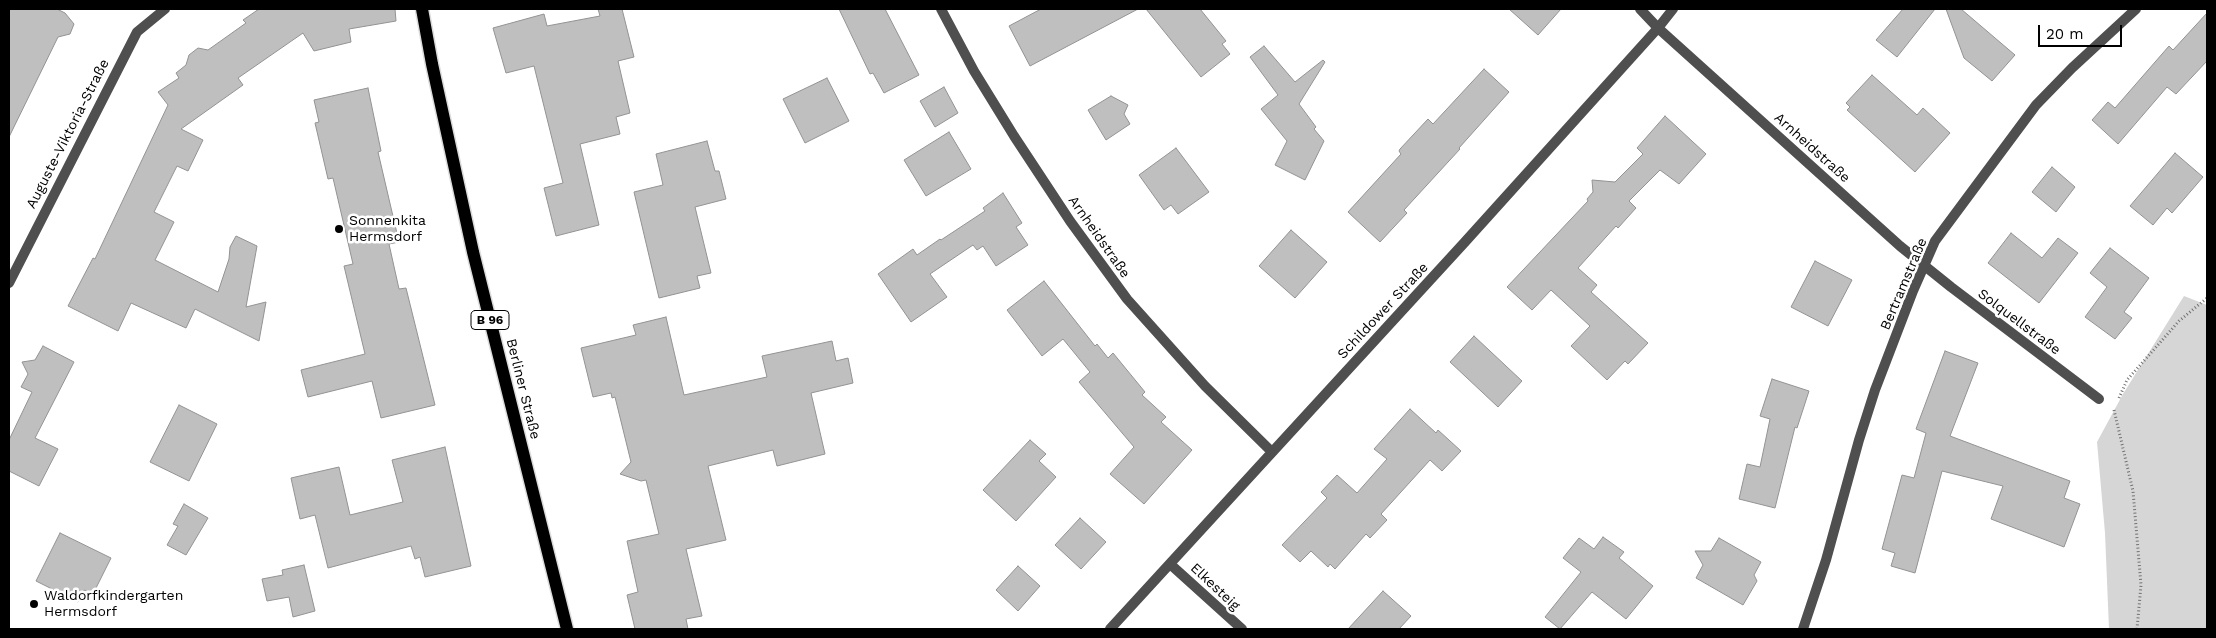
<!DOCTYPE html>
<meta charset="utf-8">
<style>
body{margin:0}
#map{position:relative;width:2216px;height:638px;overflow:hidden;background:#fff;font-family:"Work Sans",sans-serif}
canvas{display:block}
.frame{position:absolute;inset:0;border:10px solid #000;pointer-events:none}
.scale{position:absolute;left:2038px;top:25px;width:84px;height:22px;box-sizing:border-box;border:2px solid #000;border-top:0;padding-left:6px;font-size:15px;line-height:18px;white-space:nowrap;color:#000;-webkit-text-stroke:4px #fff;paint-order:stroke}
</style>
<div id="map">
<canvas width="2216" height="638"></canvas>
<div class="frame"></div>
<div class="scale">20 m</div>
</div>
<script>
const ctx = document.querySelector('canvas').getContext('2d');
ctx.lineJoin = 'round';
function fillPath(path, color) {
  ctx.fillStyle = color;
  ctx.fill(path, 'evenodd');
}
function toPath(rows) {
  const path = new Path2D();
  for (const r of rows) {
    path.moveTo(r[0], r[1]);
    for (let i = 2; i < r.length; i += 2) path.lineTo(r[i], r[i + 1]);
  }
  return path;
}
function strokePath(path, color, width, dash) {
  ctx.strokeStyle = color;
  ctx.lineWidth = width;
  ctx.lineCap = dash ? 'butt' : 'round';
  ctx.setLineDash(dash || []);
  ctx.stroke(path);
}
function label(font, color, halo, rows, align = 'center') {
  ctx.font = font + ' "Work Sans",sans-serif';
  ctx.lineWidth = 5;
  ctx.setLineDash([]);
  ctx.textBaseline = 'middle';
  ctx.strokeStyle = halo;
  ctx.fillStyle = color;
  for (const [text, x, y, turn = 0] of rows) {
    ctx.save();
    ctx.translate(x, y);
    ctx.rotate((+turn || 0) * Math.PI / 180);
    ctx.textAlign = isNaN(turn) ? turn : align;
    if (halo) ctx.strokeText(text, 0, 0);
    ctx.fillText(text, 0, 0);
    ctx.restore();
  }
}
fillPath(toPath([
 [2184,296,2207,305,2207,629,2109,629,2105,533,2097,442,2123,394]
]), '#d6d6d6');
const building = toPath([
 [9,9,57,9,65,13,74,24,70,34,58,37,9,137,9,9],
 [259,9,395,9,396,21,349,29,351,42,314,51,303,33,238,78,243,85,181,129,203,140,188,171,177,166,154,212,174,222,155,260,218,292,229,259,230,247,236,236,257,246,246,307,266,302,259,341,195,309,186,328,131,303,118,331,68,306,93,258,95,259,168,105,158,92,179,78,176,73,186,65,189,55,198,48,208,50,246,23,243,20,259,9],
 [598,9,622,9,634,57,618,61,630,113,616,117,620,134,580,144,599,225,556,236,544,188,563,183,534,66,506,73,493,28,544,14,547,26,600,16,598,9],
 [839,9,885,9,919,75,884,93,873,73,870,74,839,9],
 [1041,9,1138,9,1030,66,1009,26,1041,9],
 [1146,9,1200,9,1226,41,1222,44,1230,54,1201,77,1146,9],
 [1509,9,1561,9,1538,35,1509,9],
 [1903,9,1935,9,1897,57,1876,40,1903,9],
 [1946,9,1961,9,2015,55,1992,81,1964,58,1946,9],
 [2207,13,2207,61,2176,94,2167,87,2118,144,2092,120,2108,102,2115,108,2169,46,2173,50,2207,13],
 [1264,46,1295,82,1323,60,1325,62,1299,104,1316,127,1314,129,1324,141,1305,180,1275,165,1287,141,1261,109,1278,95,1250,57,1264,46],
 [1484,69,1509,92,1459,148,1460,149,1404,210,1407,213,1380,242,1348,212,1401,154,1399,151,1400,149,1428,119,1433,124,1484,69],
 [1872,75,1917,115,1923,108,1950,133,1915,172,1847,110,1850,107,1846,103,1872,75],
 [827,78,849,121,805,143,783,99,827,78],
 [944,87,958,113,935,127,920,101,944,87],
 [368,88,381,151,378,152,399,242,389,244,399,289,406,288,435,405,381,418,372,381,308,397,301,370,365,354,344,266,353,264,333,178,328,179,315,123,319,122,314,100,368,88],
 [1111,96,1128,105,1124,114,1130,124,1106,140,1088,110,1111,96],
 [1665,116,1706,154,1679,184,1660,170,1629,201,1636,208,1618,228,1616,226,1578,268,1597,285,1591,292,1648,343,1628,364,1625,361,1607,380,1571,346,1590,326,1551,290,1532,310,1507,287,1588,201,1587,199,1593,192,1592,180,1615,182,1643,154,1637,148,1665,116],
 [949,132,971,169,926,196,904,160,949,132],
 [707,141,715,171,719,171,726,199,695,207,711,273,697,276,700,288,659,298,634,192,663,185,656,154,707,141],
 [1176,148,1209,192,1178,214,1171,205,1164,210,1139,175,1176,148],
 [2175,153,2203,177,2172,213,2167,208,2153,225,2130,206,2175,153],
 [2052,167,2075,187,2056,212,2032,192,2052,167],
 [1003,193,1022,223,1016,227,1028,245,996,266,983,246,977,250,973,245,930,274,947,297,911,322,878,274,913,249,917,255,940,239,941,240,985,211,983,208,1003,193],
 [1291,230,1327,262,1295,298,1259,266,1291,230],
 [2011,233,2042,258,2058,238,2078,253,2039,303,1988,263,2011,233],
 [2110,248,2149,278,2124,312,2132,318,2115,339,2085,317,2107,287,2090,273,2110,248],
 [1815,261,1852,280,1828,326,1791,307,1815,261],
 [1044,281,1095,346,1097,344,1108,358,1113,353,1145,392,1142,395,1166,417,1161,422,1192,450,1144,504,1110,474,1134,447,1079,382,1090,372,1063,339,1042,356,1007,310,1044,281],
 [666,317,684,395,767,377,762,356,832,341,836,361,848,358,853,383,811,393,825,454,777,466,773,450,708,466,726,540,686,549,702,616,686,619,688,629,635,629,627,595,638,592,627,541,659,534,646,480,641,481,620,474,631,462,615,397,612,398,611,393,593,397,581,348,636,335,633,325,666,317],
 [1474,336,1522,381,1498,407,1450,362,1474,336],
 [43,346,74,362,35,438,58,449,39,486,9,471,9,440,32,392,21,387,28,374,22,362,35,360,43,346],
 [1945,351,1978,363,1950,436,2070,481,2064,498,2080,504,2064,547,1991,519,2003,486,1942,471,1915,573,1891,566,1895,553,1882,549,1902,475,1914,478,1926,433,1916,429,1945,351],
 [1772,379,1809,391,1797,428,1795,427,1775,508,1739,499,1747,464,1760,467,1770,419,1760,416,1772,379],
 [179,405,217,424,189,481,150,462,179,405],
 [1410,409,1436,433,1438,430,1461,451,1442,471,1430,460,1381,514,1387,520,1370,538,1366,534,1335,569,1330,564,1328,567,1311,551,1300,562,1282,545,1327,498,1321,492,1337,475,1357,493,1387,459,1374,449,1410,409],
 [1030,440,1046,454,1039,461,1056,477,1016,521,983,490,1030,440],
 [445,447,471,566,425,577,420,557,415,559,411,546,328,568,315,515,300,519,291,478,339,467,350,515,403,502,392,460,445,447],
 [184,504,208,518,186,555,167,545,178,526,173,524,184,504],
 [1080,518,1106,542,1081,569,1055,545,1080,518],
 [60,533,111,558,93,594,84,590,78,602,36,581,60,533],
 [1603,537,1624,552,1619,558,1653,586,1626,619,1592,592,1560,629,1545,617,1581,572,1563,558,1579,538,1594,549,1603,537],
 [1719,538,1761,562,1754,575,1757,581,1743,605,1696,578,1703,565,1695,551,1711,551,1719,538],
 [304,565,315,611,293,617,289,597,267,601,262,579,283,575,282,570,304,565],
 [1018,566,1040,586,1018,611,996,590,1018,566],
 [1383,591,1411,616,1399,629,1348,629,1383,591]
]);
fillPath(building, '#bfbfbf');
strokePath(building, '#939393', 1);
const primary = toPath([
 [422,9,432,64,473,252,567,629]
]);
strokePath(primary, '#dbdbdb', 15);
strokePath(toPath([
 [2119,398,2127,380,2179,321,2207,298],
 [2114,410,2133,491,2141,585,2137,629]
]), '#717171', 3, [1, 2.5]);
strokePath(toPath([
 [941,9,974,71,1014,136,1070,221,1127,299,1205,386,1272,452],
 [1640,9,1658,28,1900,246,1951,287,2099,399],
 [9,283,137,32,165,9],
 [1170,564,1242,629],
 [1110,629,1464,243,1658,28,1673,9],
 [1803,629,1826,560,1859,440,1875,390,1913,291,1935,241,2036,105,2072,68,2136,9]
]), '#4f4f4f', 10);
strokePath(primary, '#000', 12);
for (const [x, y, r, color] of [
 [339,229,5,"#000"],
 [34,604,5,"#000"]
]) {
  const dot = new Path2D();
  dot.arc(x, y, r, 0, 2 * Math.PI);
  ctx.fillStyle = color;
  ctx.fill(dot);
  strokePath(dot, '#fff', 2);
}
for (const [x, y, w] of [
 [490,320,38]
]) {
  const box = new Path2D();
  box.roundRect(x - w / 2, y - 9.5, w, 19, 4);
  ctx.fillStyle = '#fff';
  ctx.fill(box);
  strokePath(box, '#000', 1);
}
label('bold 12px', '#000', null, [
 ["B 96",490,320]
]);
label('14px', '#000', '#fff', [
 ["Auguste-Viktoria-Straße",68,134,-63],
 ["Arnheidstraße",1812,148,42],
 ["Arnheidstraße",1099,237,55],
 ["Bertramstraße",1904,284,-67],
 ["Schildower Straße",1383,311,-47],
 ["Solquellstraße",2019,322,37],
 ["Berliner Straße",523,389,76],
 ["Elkesteig",1215,587,43]
]);
label('14px', '#000', '#fff', [
 ["Sonnenkita",349,221],
 ["Hermsdorf",349,237],
 ["Waldorfkindergarten",44,596],
 ["Hermsdorf",44,612]
], 'left');
</script>
